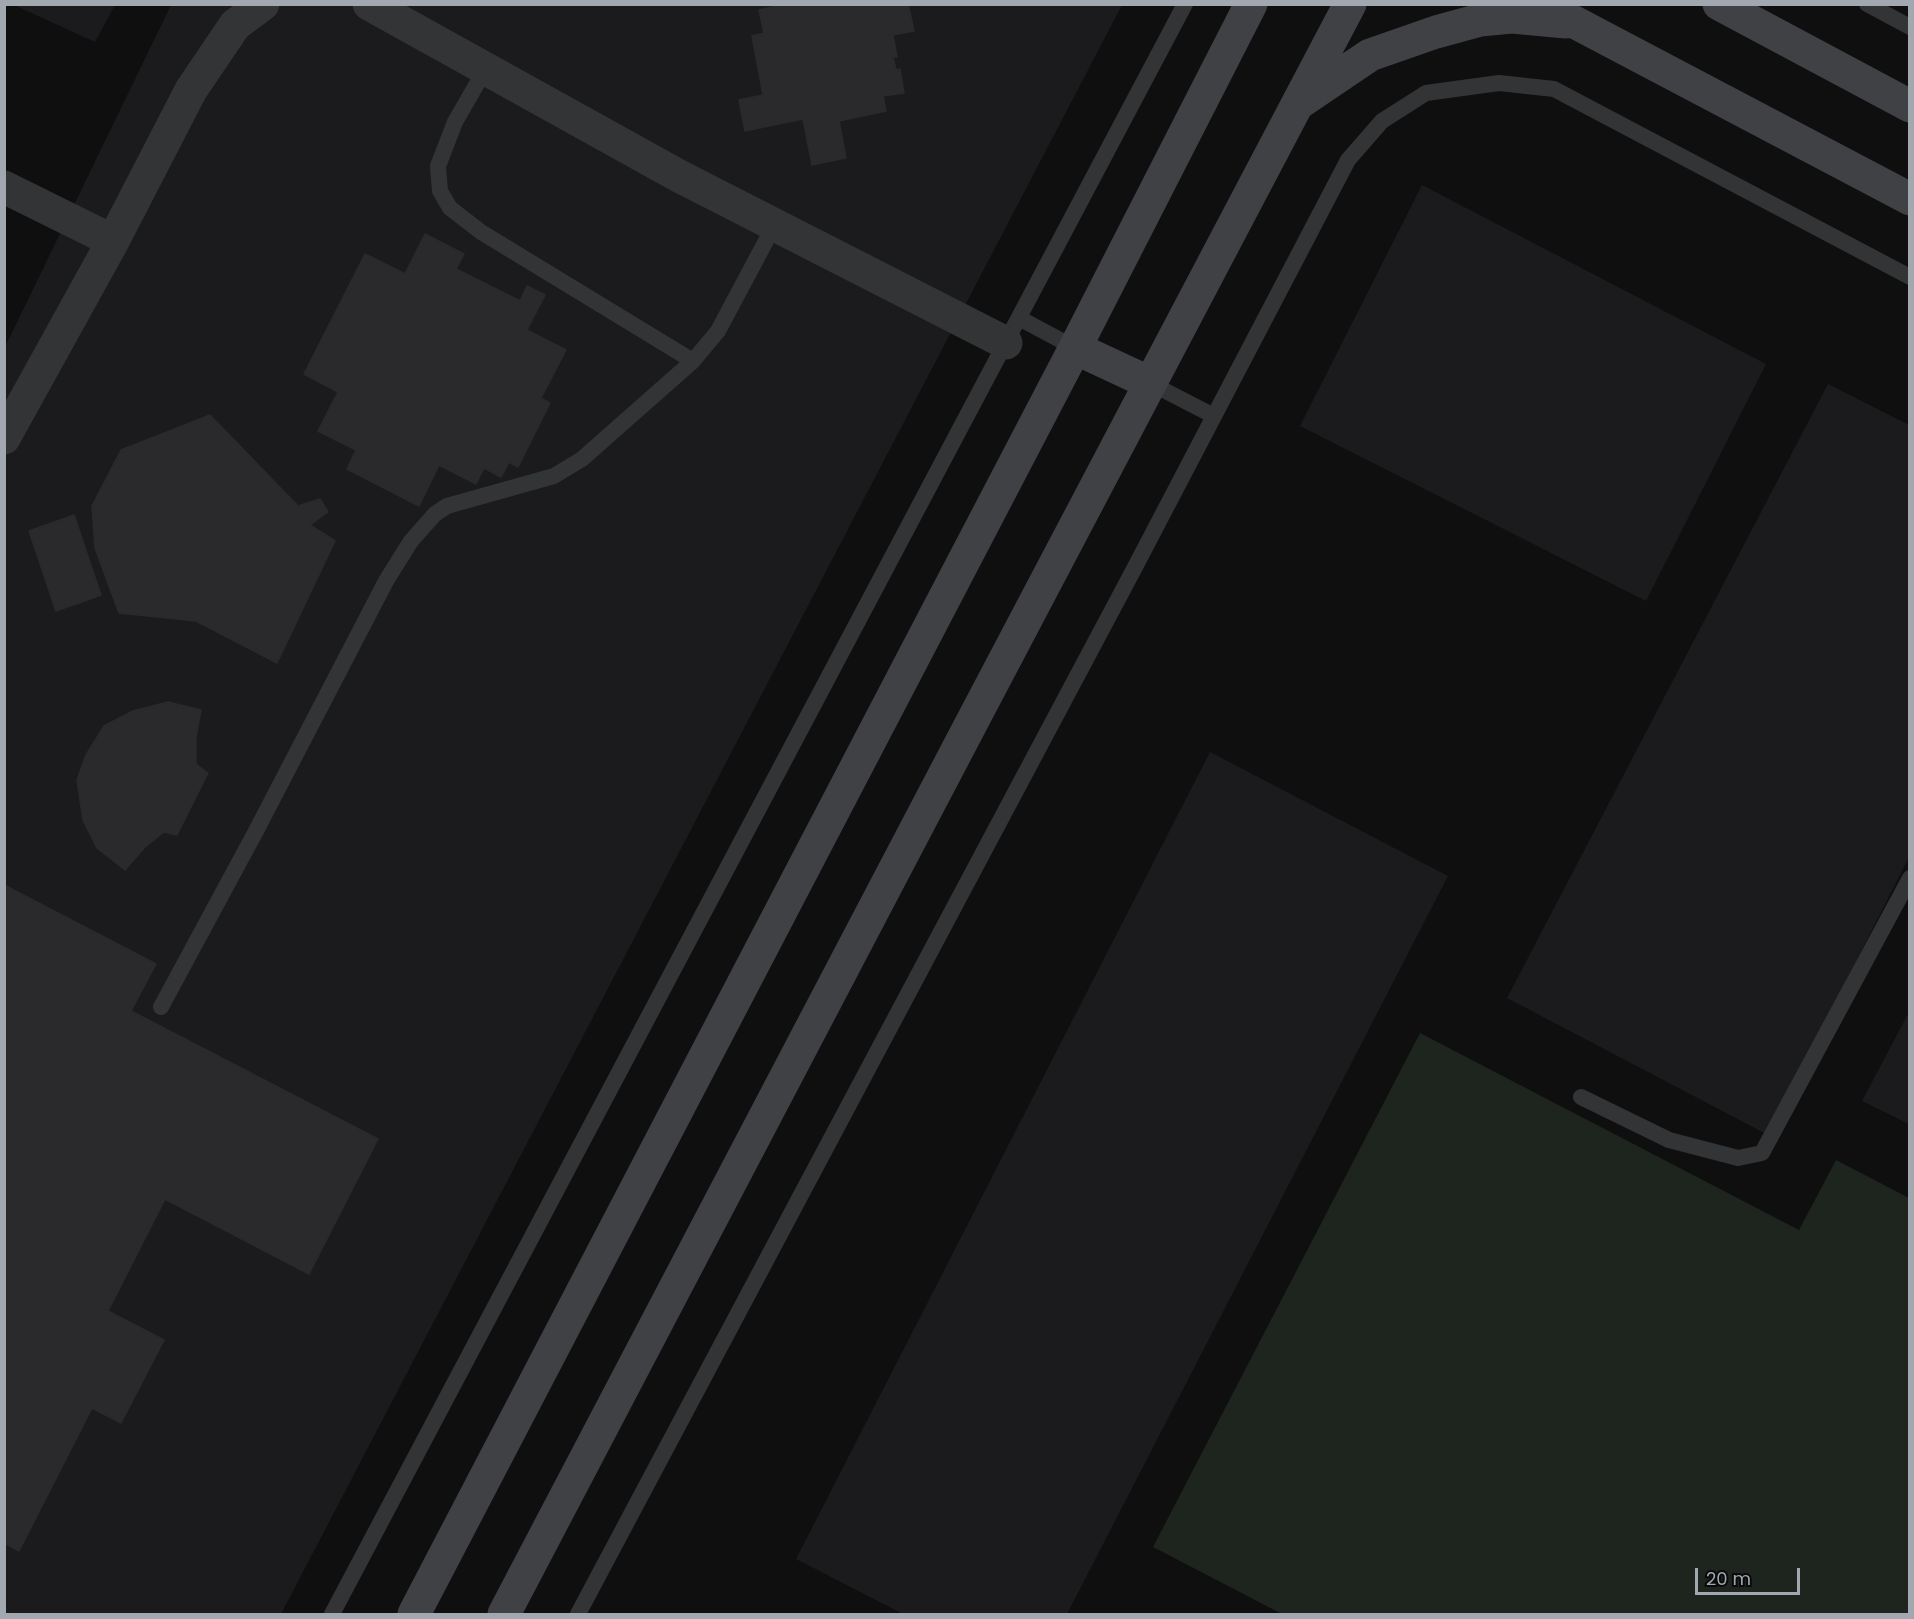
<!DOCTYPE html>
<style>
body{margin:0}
#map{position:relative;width:1914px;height:1619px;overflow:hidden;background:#0f0f10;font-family:Poppins,sans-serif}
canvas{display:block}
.frame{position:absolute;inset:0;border:6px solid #a2a8af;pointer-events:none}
.scale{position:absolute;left:1695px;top:1568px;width:105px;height:27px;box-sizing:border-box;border:3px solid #a2a8af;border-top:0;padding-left:8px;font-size:18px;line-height:21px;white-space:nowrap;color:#a2a8af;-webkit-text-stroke:4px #0a0a0b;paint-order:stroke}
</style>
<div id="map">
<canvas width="1914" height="1619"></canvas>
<div class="frame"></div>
<div class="scale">20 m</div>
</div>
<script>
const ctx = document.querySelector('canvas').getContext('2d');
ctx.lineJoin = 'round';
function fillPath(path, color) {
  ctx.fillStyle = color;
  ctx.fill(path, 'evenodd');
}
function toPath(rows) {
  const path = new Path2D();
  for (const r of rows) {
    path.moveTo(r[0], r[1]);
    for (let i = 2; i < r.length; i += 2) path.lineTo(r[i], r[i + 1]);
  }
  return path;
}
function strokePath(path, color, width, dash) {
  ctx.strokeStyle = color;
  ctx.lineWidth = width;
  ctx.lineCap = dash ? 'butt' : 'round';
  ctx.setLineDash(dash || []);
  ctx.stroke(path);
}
fillPath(toPath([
 [14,5,115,4,115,5,95,42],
 [171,5,1122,5,281,1614,5,1614,4,349],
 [1422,185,1766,364,1646,601,1300,426],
 [1828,384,1909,425,1909,857,1768,1135,1507,998],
 [1210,752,1448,876,1067,1614,903,1614,796,1559],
 [1909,1012,1909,1124,1862,1101]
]), '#1b1b1d');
fillPath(toPath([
 [1420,1033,1799,1230,1836,1160,1909,1198,1909,1614,1282,1614,1153,1547]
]), '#1e241e');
const building = toPath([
 [785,4,883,4,885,6,908,4,914,31,893,35,897,57,893,57,896,70,900,69,904,93,883,96,886,111,839,121,846,158,812,165,803,119,745,131,739,100,763,95,752,36,764,33,759,10,785,4],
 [425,234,464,254,456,269,520,301,527,286,545,295,527,330,566,350,541,398,550,403,518,467,509,462,501,477,484,468,476,484,439,465,419,506,347,469,356,450,318,431,338,392,304,374,365,254,405,274,425,234],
 [210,415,298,506,320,499,328,512,310,525,335,541,277,663,196,621,119,613,95,548,92,506,121,450,210,415],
 [74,515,101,595,56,611,29,531,74,515],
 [168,702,201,710,196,737,196,764,208,773,177,835,164,832,145,847,125,870,97,848,83,820,77,780,86,755,104,726,133,711,168,702],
 [4,885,156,964,131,1011,378,1139,309,1274,165,1199,108,1311,164,1340,121,1423,92,1408,19,1551,4,1543,4,885]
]);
fillPath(building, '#2a2a2c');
strokePath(building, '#292a2c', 1.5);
strokePath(toPath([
 [1867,4,1910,27],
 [486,68,455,122,438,166,440,191,450,208,481,232,693,361],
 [1019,318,1075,348],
 [1150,383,1214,416],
 [161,1007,256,831,386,581,411,541,435,514,447,506,554,476,582,459,693,361,718,331,775,224],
 [1581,1097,1669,1140,1738,1158,1762,1153,1910,878],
 [332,1614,1185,4],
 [578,1614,1134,569,1348,160,1382,121,1426,93,1499,83,1554,89,1910,277]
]), '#323436', 16);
strokePath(toPath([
 [369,4,679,176,1006,343],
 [4,187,113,241],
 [4,438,113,241,191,90,235,25,263,4]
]), '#323436', 33);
strokePath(toPath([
 [1540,4,1910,199],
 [1719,4,1910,106],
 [1302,101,1370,55,1436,32,1480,20,1512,17,1566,22],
 [1075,348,1150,383],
 [414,1614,1075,348,1251,4],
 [504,1614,973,720,1350,4]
]), '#3f4144', 33);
</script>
